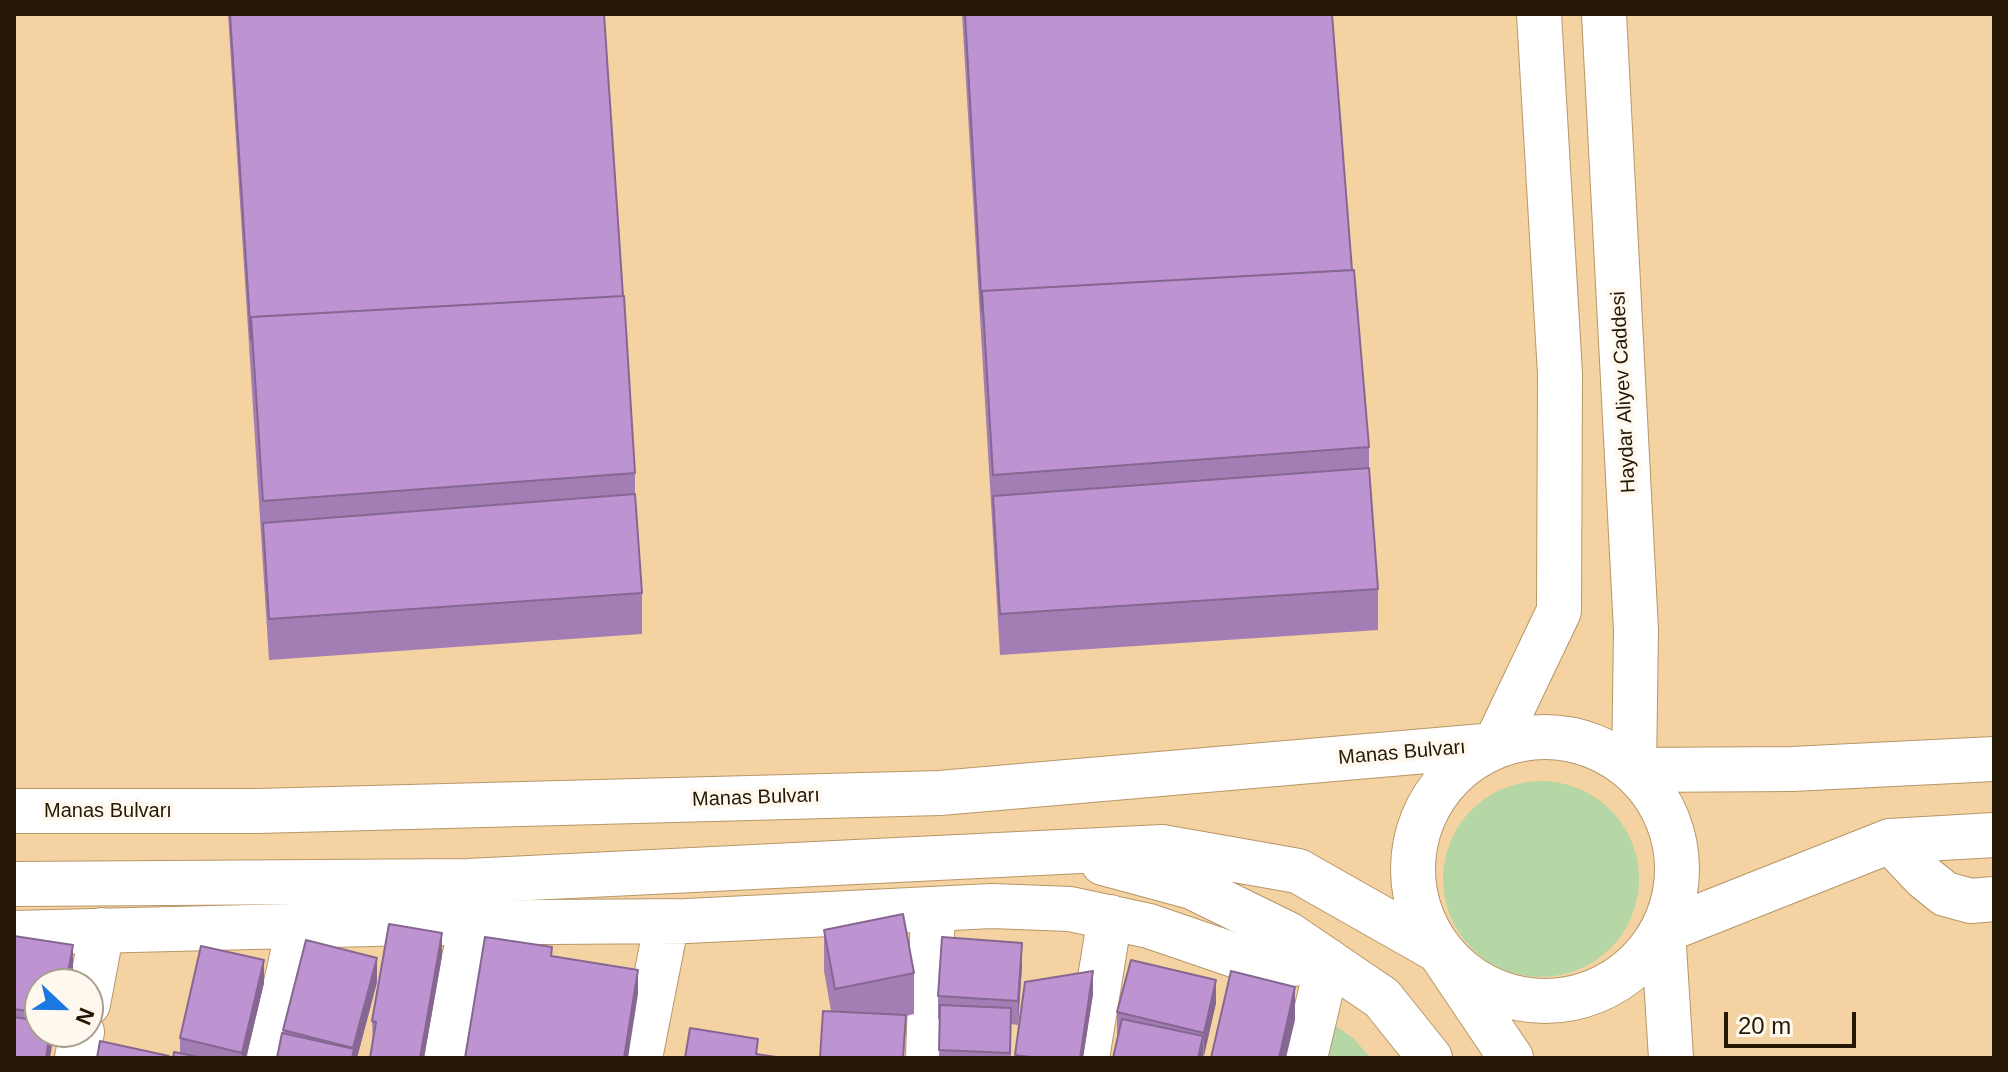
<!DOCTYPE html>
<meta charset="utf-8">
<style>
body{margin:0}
#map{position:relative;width:2008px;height:1072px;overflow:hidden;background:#f5d2a2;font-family:Arial,sans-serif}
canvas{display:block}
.frame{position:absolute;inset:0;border:16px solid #251906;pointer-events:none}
.north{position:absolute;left:24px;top:968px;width:80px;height:80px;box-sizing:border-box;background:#fff8ee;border:2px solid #a89f91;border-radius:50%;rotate:112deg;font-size:22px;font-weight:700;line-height:32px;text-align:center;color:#251906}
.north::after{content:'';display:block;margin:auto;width:28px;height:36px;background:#1b78e1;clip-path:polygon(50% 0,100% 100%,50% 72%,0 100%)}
.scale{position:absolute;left:1724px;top:1012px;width:132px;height:36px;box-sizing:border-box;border:4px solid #251906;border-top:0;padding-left:10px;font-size:24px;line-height:28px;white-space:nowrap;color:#251906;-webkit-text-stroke:6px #fff8ee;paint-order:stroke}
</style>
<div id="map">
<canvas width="2008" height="1072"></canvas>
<div class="frame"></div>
<div class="north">N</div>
<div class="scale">20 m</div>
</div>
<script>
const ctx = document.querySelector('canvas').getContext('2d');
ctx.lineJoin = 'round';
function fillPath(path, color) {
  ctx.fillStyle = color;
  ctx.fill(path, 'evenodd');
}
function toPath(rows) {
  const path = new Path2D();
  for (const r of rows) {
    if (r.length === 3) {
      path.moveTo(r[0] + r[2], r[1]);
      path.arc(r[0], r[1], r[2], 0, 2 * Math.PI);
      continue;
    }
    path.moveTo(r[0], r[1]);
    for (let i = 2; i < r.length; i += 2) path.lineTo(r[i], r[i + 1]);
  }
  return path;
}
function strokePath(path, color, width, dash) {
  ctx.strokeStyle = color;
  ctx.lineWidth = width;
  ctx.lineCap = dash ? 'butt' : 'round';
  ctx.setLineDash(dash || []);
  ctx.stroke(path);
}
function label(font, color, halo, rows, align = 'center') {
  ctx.font = font + ' Arial,sans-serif';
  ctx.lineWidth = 8;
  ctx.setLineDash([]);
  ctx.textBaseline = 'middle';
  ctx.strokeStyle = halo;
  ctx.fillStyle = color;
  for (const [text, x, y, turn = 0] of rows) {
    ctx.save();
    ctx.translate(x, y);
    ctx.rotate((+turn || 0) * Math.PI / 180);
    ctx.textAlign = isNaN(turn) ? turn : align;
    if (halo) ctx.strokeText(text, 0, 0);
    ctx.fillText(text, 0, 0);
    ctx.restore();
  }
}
fillPath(toPath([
 [1541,879,98],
 [1321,1015,1354,1039,1371,1058,1311,1058]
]), '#b5d6a5');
const minor = toPath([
 [1890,841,1924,877,1945,894,1971,901,1994,899],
 [14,933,411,923,687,921,992,906,1070,909,1149,926,1266,966,1328,961,1305,1058],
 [88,1004,102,930],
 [77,1058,82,1032],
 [269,1058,299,926],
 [442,1058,472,922],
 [640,1058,667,921],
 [928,1058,933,909],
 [1087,1058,1110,917]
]);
const major = toPath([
 [1604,14,1636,630,1634,770],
 [1545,869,132],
 [1495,745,1559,611,1560,374,1539,14],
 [1634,770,1792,769,1994,759],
 [14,811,257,811,940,793,1495,745],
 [1103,863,1192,887,1288,934,1382,998,1430,1058],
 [14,884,468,881,1162,847,1298,871,1439,951,1511,1058],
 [1663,931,1890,841,1994,835],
 [1663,931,1671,1058]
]);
strokePath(minor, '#b79668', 46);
strokePath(major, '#b79668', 46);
strokePath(minor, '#fff', 44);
strokePath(major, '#fff', 44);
fillPath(toPath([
 [228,14,604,14,635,473,635,495,642,593,642,634,269,660],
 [962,14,1332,14,1352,270,1369,447,1369,468,1378,589,1378,630,1000,655],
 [824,930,914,973,914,1014,906,1016,904,1058,820,1058,831,1011,824,971],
 [14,936,73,969,40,984,40,1032,63,1032,61,1040,52,1038,52,1046,14,1058],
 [442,956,424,1058,370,1058,373,1044,372,1021],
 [1022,966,1018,1025,1011,1024,1011,1058,939,1058,940,1019,938,1019,938,996],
 [377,982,357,1058,277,1058,283,1030],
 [264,983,246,1058,173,1058,180,1053,180,1038],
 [1093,994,1083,1058,1015,1058,1015,1055],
 [1216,1003,1203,1058,1117,1035,1117,1012]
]), '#a37eb4');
fillPath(toPath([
 [442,933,442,956,424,1058,420,1058],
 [1022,943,1022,966,1018,1025,1018,1001],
 [73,945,73,969,70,984,66,984],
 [377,958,377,982,357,1058,352,1058,353,1048],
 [264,960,264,983,246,1058,242,1058,242,1053],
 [638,970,638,994,628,1058,624,1058],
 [1093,971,1093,994,1083,1058,1080,1058],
 [1216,980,1216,1003,1204,1056,1204,1033],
 [1295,987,1295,1020,1286,1058,1279,1058],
 [50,1032,52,1032,52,1046,50,1058,46,1058],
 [1203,1036,1203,1058,1198,1058]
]), '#856792');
const building = toPath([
 [230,14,604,14,623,296,251,317,251,339,230,14],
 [965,14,1332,14,1352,270,982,291,982,312,965,14],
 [1354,270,1369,447,993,475,982,291,1354,270],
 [624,296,635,473,263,501,251,317,624,296],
 [1369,468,1378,589,1000,614,993,496,1369,468],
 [635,494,642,593,269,619,263,523,635,494],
 [903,914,914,973,835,989,824,930,903,914],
 [389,924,442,933,420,1058,370,1058,376,1022,372,1021,389,924],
 [14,936,73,945,66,984,40,984,40,1013,14,1009,14,936],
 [485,937,552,947,551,956,638,970,624,1058,465,1058,485,937],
 [942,937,1022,943,1018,1001,938,996,942,937],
 [306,940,377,958,353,1048,283,1030,306,940],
 [201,946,264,960,242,1053,180,1038,201,946],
 [1131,960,1216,980,1204,1033,1117,1012,1131,960],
 [1093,971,1080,1058,1038,1058,1015,1055,1025,982,1093,971],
 [1231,971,1295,987,1279,1058,1211,1058,1231,971],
 [940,1005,1011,1008,1010,1053,939,1050,940,1005],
 [823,1011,906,1015,903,1058,820,1058,823,1011],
 [14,1017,40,1021,40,1032,50,1032,46,1058,14,1058,14,1017],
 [1122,1019,1203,1036,1198,1058,1113,1058,1122,1019],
 [690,1028,758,1039,756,1054,783,1058,685,1058,690,1028],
 [282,1033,354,1049,352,1058,277,1058,282,1033],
 [100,1041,169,1056,168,1058,97,1058,100,1041],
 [174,1052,204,1058,173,1058,174,1052]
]);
fillPath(building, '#be93d1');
strokePath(building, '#856792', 2);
label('20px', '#251906', '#fff8ee', [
 ["Haydar Aliyev Caddesi",1624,392,-93],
 ["Manas Bulvarı",1402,753,-5],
 ["Manas Bulvarı",756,798,-2],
 ["Manas Bulvarı",108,811]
]);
</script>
